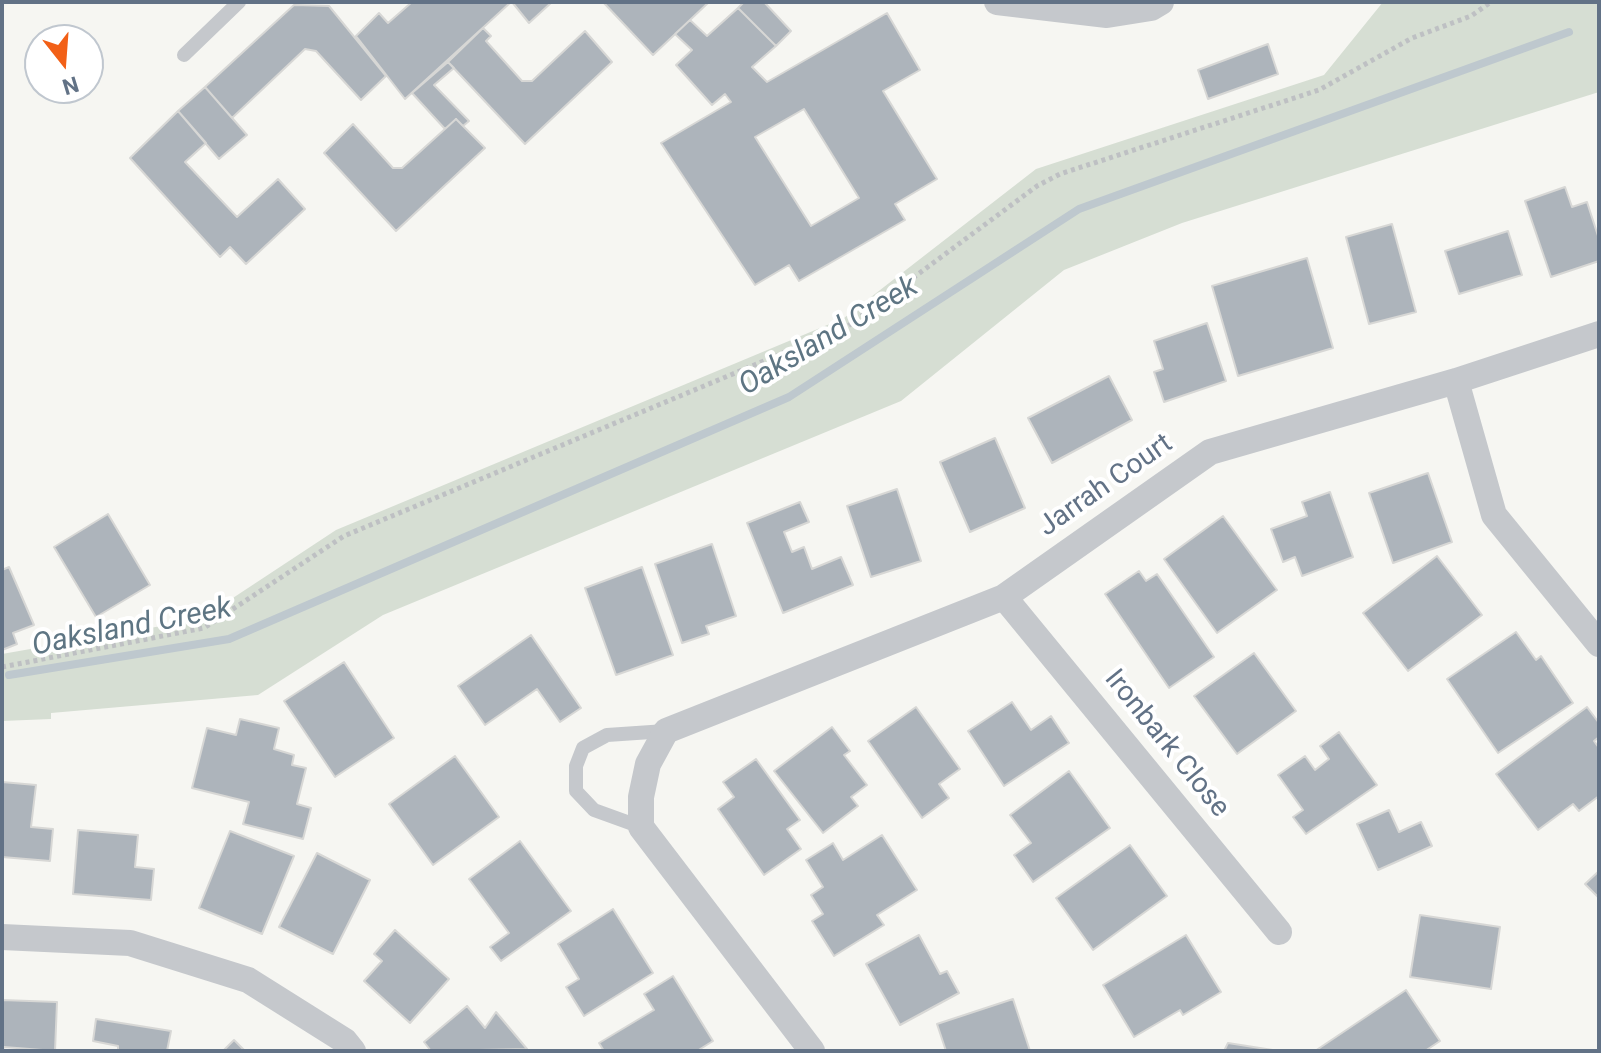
<!DOCTYPE html>
<style>
body{margin:0}
#map{position:relative;width:1601px;height:1053px;overflow:hidden;background:#f6f6f2;font-family:Roboto,sans-serif}
canvas{display:block}
.frame{position:absolute;inset:0;border:4px solid #627286;pointer-events:none}
.north{position:absolute;left:24px;top:24px;width:80px;height:80px;box-sizing:border-box;background:#fff;border:2px solid #c0c7cf;border-radius:50%;rotate:163deg;font-size:22px;font-weight:700;line-height:32px;text-align:center;color:#627286}
.north::after{content:'';display:block;margin:auto;width:28px;height:36px;background:#f26017;clip-path:polygon(50% 0,100% 100%,50% 72%,0 100%)}
</style>
<div id="map">
<canvas width="1601" height="1053"></canvas>
<div class="frame"></div>
<div class="north">N</div>
</div>
<script>
const ctx = document.querySelector('canvas').getContext('2d');
ctx.lineJoin = 'round';
function fillPath(path, color) {
  ctx.fillStyle = color;
  ctx.fill(path, 'evenodd');
}
function toPath(rows) {
  const path = new Path2D();
  for (const r of rows) {
    path.moveTo(r[0], r[1]);
    for (let i = 2; i < r.length; i += 2) path.lineTo(r[i], r[i + 1]);
  }
  return path;
}
function strokePath(path, color, width, dash) {
  ctx.strokeStyle = color;
  ctx.lineWidth = width;
  ctx.lineCap = dash ? 'butt' : 'round';
  ctx.setLineDash(dash || []);
  ctx.stroke(path);
}
function label(font, color, halo, rows, align = 'center') {
  ctx.font = font + ' Roboto,sans-serif';
  ctx.lineWidth = 8;
  ctx.setLineDash([]);
  ctx.textBaseline = 'middle';
  ctx.strokeStyle = halo;
  ctx.fillStyle = color;
  for (const [text, x, y, turn = 0] of rows) {
    ctx.save();
    ctx.translate(x, y);
    ctx.rotate((+turn || 0) * Math.PI / 180);
    ctx.textAlign = isNaN(turn) ? turn : align;
    if (halo) ctx.strokeText(text, 0, 0);
    ctx.fillText(text, 0, 0);
    ctx.restore();
  }
}
fillPath(toPath([
 [1383,2,1599,2,1599,92,1182,223,1064,270,901,401,383,615,258,695,51,713,51,719,2,721,2,654,201,619,336,530,844,318,1036,169,1324,75]
]), '#d6ded3');
strokePath(toPath([
 [9,675,229,639,789,397,1079,209,1569,32]
]), '#bec8ce', 8);
const building = toPath([
 [412,2,511,2,405,99,356,36,379,13,388,23,412,2],
 [512,2,552,2,529,23,512,2],
 [603,2,709,2,653,55,603,2],
 [744,2,764,2,791,31,776,46,738,8,744,2],
 [294,5,329,6,386,76,361,100,316,51,305,49,232,118,205,87,294,5],
 [738,8,776,46,752,67,767,82,887,13,920,70,883,91,937,179,895,204,905,220,799,281,789,265,755,285,661,143,731,102,725,94,712,105,676,65,692,50,675,34,690,20,707,36,738,8],
 [804,109,859,198,811,226,755,137,804,109],
 [483,28,491,36,486,41,522,81,532,81,585,31,612,62,525,144,448,62,483,28],
 [1268,44,1278,74,1208,99,1198,70,1268,44],
 [448,62,454,68,434,85,469,121,463,126,456,119,445,129,412,93,448,62],
 [205,87,247,135,219,159,178,111,205,87],
 [178,111,206,143,185,162,237,217,278,179,305,209,246,264,230,247,220,257,130,158,178,111],
 [456,119,485,148,396,231,324,153,353,124,393,168,402,168,456,119],
 [1565,187,1572,207,1587,202,1599,239,1599,261,1551,277,1525,201,1565,187],
 [1392,224,1416,312,1369,324,1346,237,1392,224],
 [1508,231,1522,275,1459,294,1445,251,1508,231],
 [1307,258,1333,348,1238,376,1212,286,1307,258],
 [1207,323,1226,381,1164,402,1154,372,1163,369,1154,341,1207,323],
 [1109,376,1132,420,1052,463,1028,418,1109,376],
 [995,438,1025,508,970,532,940,462,995,438],
 [1428,473,1452,542,1393,563,1369,493,1428,473],
 [897,489,921,561,871,577,847,506,897,489],
 [1330,492,1353,557,1302,576,1295,557,1283,562,1271,529,1307,516,1302,502,1330,492],
 [800,502,809,522,784,532,792,552,804,547,812,569,841,557,853,585,783,613,747,523,800,502],
 [108,514,150,585,96,617,54,547,108,514],
 [1223,516,1277,590,1217,633,1164,559,1223,516],
 [712,544,736,616,706,626,709,634,682,643,655,564,712,544],
 [1437,556,1482,615,1408,671,1363,613,1437,556],
 [9,567,34,625,13,633,17,644,2,650,2,570,9,567],
 [642,567,673,655,616,675,585,588,642,567],
 [1139,571,1146,581,1157,574,1214,657,1169,688,1105,594,1139,571],
 [1516,632,1536,660,1541,656,1573,703,1498,753,1447,679,1516,632],
 [531,635,581,708,560,722,537,689,485,725,458,686,531,635],
 [1254,653,1296,711,1237,754,1194,696,1254,653],
 [344,662,394,738,335,777,284,701,344,662],
 [1012,702,1031,730,1051,716,1069,743,1004,786,968,731,1012,702],
 [916,707,960,769,939,784,949,798,922,818,868,741,916,707],
 [1587,707,1599,723,1599,737,1594,741,1599,748,1599,796,1579,811,1573,804,1538,830,1496,774,1587,707],
 [240,719,279,728,274,749,294,755,292,765,306,768,297,804,311,808,303,839,243,824,249,802,192,788,207,728,236,735,240,719],
 [832,727,850,751,844,755,867,785,851,797,858,806,823,833,774,771,832,727],
 [1339,732,1377,785,1306,834,1293,817,1303,810,1278,775,1305,756,1315,770,1329,759,1320,746,1339,732],
 [455,756,499,817,433,865,389,804,455,756],
 [756,759,800,820,787,829,801,849,764,875,718,809,734,797,723,782,756,759],
 [1069,771,1110,828,1033,882,1014,855,1031,843,1010,815,1069,771],
 [2,782,36,785,31,827,53,829,50,861,2,857,2,782],
 [1389,810,1399,832,1421,822,1432,846,1378,870,1357,824,1389,810],
 [78,830,138,835,135,867,154,869,151,900,73,894,78,830],
 [230,831,294,856,262,934,199,908,230,831],
 [882,835,917,890,877,915,884,925,834,956,812,921,823,914,811,895,823,887,806,860,833,843,843,860,882,835],
 [520,841,571,911,501,961,490,947,509,933,469,879,520,841],
 [1130,845,1167,896,1093,950,1056,898,1130,845],
 [317,853,370,880,333,954,279,927,317,853],
 [1599,871,1599,898,1585,884,1599,871],
 [613,909,653,973,584,1016,566,987,579,979,558,944,613,909],
 [1420,915,1500,927,1491,989,1410,977,1420,915],
 [395,930,449,979,410,1023,364,981,382,961,374,954,395,930],
 [919,935,940,974,947,971,959,993,900,1025,866,964,919,935],
 [1186,935,1221,992,1183,1015,1180,1010,1134,1037,1103,985,1186,935],
 [673,976,713,1041,697,1051,604,1051,599,1043,654,1010,644,994,673,976],
 [1406,990,1440,1041,1425,1051,1315,1051,1406,990],
 [1013,999,1030,1051,946,1051,937,1024,1013,999],
 [2,1000,57,1002,55,1051,4,1047,2,1051,2,1000],
 [467,1006,485,1028,496,1012,527,1049,431,1051,424,1042,467,1006],
 [96,1019,171,1031,167,1051,118,1051,118,1046,93,1041,96,1019],
 [234,1040,245,1051,223,1051,234,1040],
 [1228,1043,1279,1051,1224,1051,1228,1043]
]);
fillPath(building, '#adb4bb');
strokePath(building, '#d7d7d5', 2);
strokePath(toPath([
 [2,667,204,628,344,536,848,326,1037,186,1060,174,1319,90,1412,38,1471,16,1491,2]
]), '#bec0c3', 5, [4, 4]);
strokePath(toPath([
 [184,55,239,2],
 [641,827,594,810,576,791,576,766,583,748,607,735,666,731]
]), '#c5c8cc', 14);
strokePath(toPath([
 [997,2,1107,15,1151,8,1161,2],
 [1456,381,1494,515,1599,644],
 [1004,597,1279,932],
 [2,937,130,943,248,980,345,1041,353,1051],
 [812,1051,641,827,641,797,648,764,666,731,1004,597,1210,452,1456,381,1599,334]
]), '#c5c8cc', 26);
label('28px', '#627286', '#fff', [
 ["Jarrah Court",1106,486,-35],
 ["Ironbark Close",1166,744,51]
]);
label('italic 30px', '#5e7583', '#fff', [
 ["Oaksland Creek",829,337,-31],
 ["Oaksland Creek",132,628,-11]
]);
</script>
